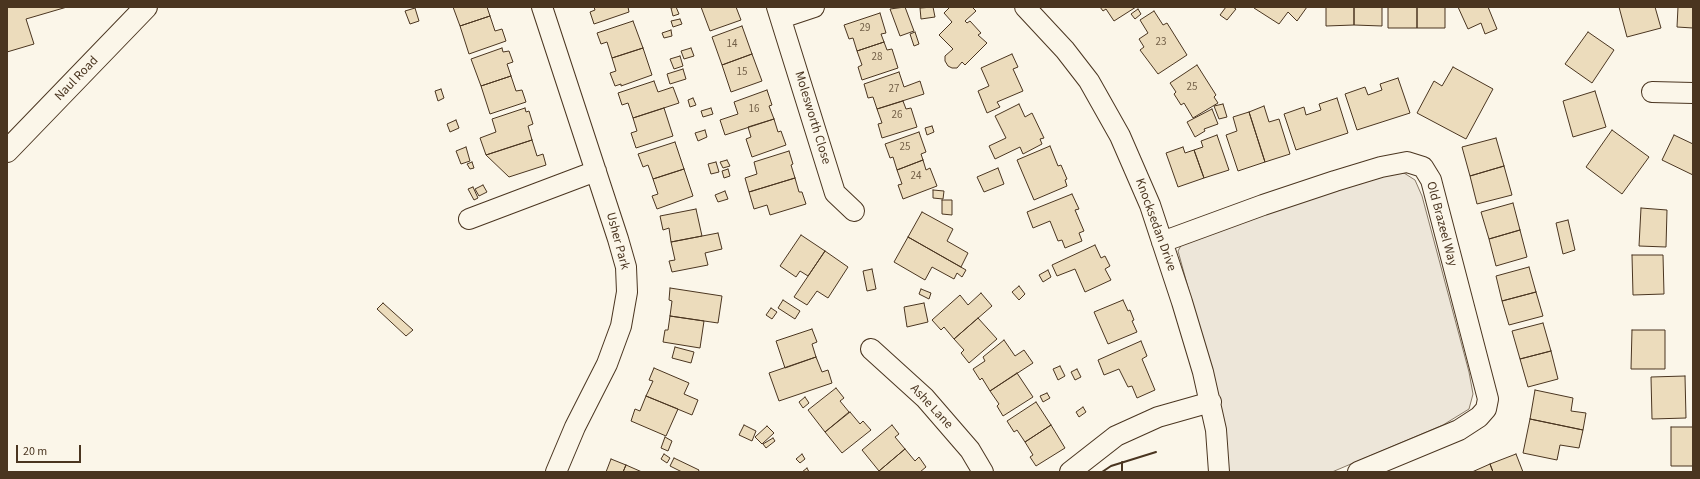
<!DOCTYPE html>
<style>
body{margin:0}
#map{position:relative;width:1700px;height:479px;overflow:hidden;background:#fbf6e9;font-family:"Source Sans 3",sans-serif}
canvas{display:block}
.frame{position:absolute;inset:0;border:8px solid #4a3520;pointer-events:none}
.scale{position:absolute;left:16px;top:445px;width:65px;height:18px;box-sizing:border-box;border:2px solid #4a3520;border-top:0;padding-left:5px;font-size:12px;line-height:14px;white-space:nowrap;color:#4a3520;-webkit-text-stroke:3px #fbf6e9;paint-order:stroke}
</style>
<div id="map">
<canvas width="1700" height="479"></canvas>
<div class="frame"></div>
<div class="scale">20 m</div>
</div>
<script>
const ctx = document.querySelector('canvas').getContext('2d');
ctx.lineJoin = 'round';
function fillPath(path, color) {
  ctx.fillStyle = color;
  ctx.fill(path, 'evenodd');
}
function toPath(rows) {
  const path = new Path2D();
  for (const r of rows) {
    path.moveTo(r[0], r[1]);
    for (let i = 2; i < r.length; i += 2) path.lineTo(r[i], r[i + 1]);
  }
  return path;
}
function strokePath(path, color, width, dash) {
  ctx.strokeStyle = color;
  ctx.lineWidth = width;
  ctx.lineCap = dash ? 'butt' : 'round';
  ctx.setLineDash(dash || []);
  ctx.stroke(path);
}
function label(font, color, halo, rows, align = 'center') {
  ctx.font = font + ' "Source Sans 3",sans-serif';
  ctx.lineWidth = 3;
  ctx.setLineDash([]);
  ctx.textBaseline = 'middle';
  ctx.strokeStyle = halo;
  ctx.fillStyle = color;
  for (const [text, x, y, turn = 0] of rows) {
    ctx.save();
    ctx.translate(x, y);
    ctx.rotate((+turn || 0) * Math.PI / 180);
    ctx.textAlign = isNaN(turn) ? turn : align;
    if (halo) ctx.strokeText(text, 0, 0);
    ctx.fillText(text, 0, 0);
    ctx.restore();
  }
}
const green = toPath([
 [1385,172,1404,173,1415,180,1422,196,1469,372,1473,394,1469,409,1443,425,1332,472,1227,472,1192,302,1178,251,1183,242,1385,172]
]);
fillPath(green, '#ede6d9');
strokePath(green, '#887966', 1);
const building = toPath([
 [7,7,67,7,26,19,34,44,7,52,7,7],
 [453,7,487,7,490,16,460,26,453,7],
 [594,7,628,7,629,12,594,24,590,12,595,10,594,7],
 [676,7,679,14,673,16,671,8,676,7],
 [701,7,736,7,741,20,710,31,701,7],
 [905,7,914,31,900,36,890,9,905,7],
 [933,7,935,17,921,19,920,8,933,7],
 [950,7,972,7,976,11,965,21,967,23,970,21,981,33,978,35,987,43,965,65,962,62,957,68,952,68,948,66,945,61,945,56,953,49,939,35,952,22,944,13,950,7],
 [1100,7,1136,7,1114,21,1106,9,1103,11,1100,7],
 [1226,7,1233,7,1236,9,1227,20,1220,15,1226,7],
 [1255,7,1307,7,1297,21,1288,12,1279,24,1254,8,1255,7],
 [1326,7,1354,7,1354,25,1326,26,1326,7],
 [1354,7,1382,7,1382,26,1354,25,1354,7],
 [1388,7,1417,7,1417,28,1388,28,1388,7],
 [1417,7,1445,7,1445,28,1417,28,1417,7],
 [1458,7,1488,7,1497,29,1485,34,1481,23,1468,29,1458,7],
 [1619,7,1655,7,1661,28,1627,37,1619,7],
 [1678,7,1693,7,1693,28,1677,27,1678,7],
 [415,8,419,21,410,24,405,11,415,8],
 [1138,9,1141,14,1135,19,1131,14,1138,9],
 [1154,11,1163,25,1167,23,1187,55,1158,74,1140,50,1144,47,1139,39,1148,33,1140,20,1154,11],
 [880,13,886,33,881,34,884,42,857,51,853,38,849,39,844,25,880,13],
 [490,16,495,31,502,29,506,41,469,54,460,26,490,16],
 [680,19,682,24,673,27,671,21,680,19],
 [633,21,643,48,612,58,607,42,601,44,597,33,633,21],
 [742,26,752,54,722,65,712,37,742,26],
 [671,30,672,36,664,38,662,33,671,30],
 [915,32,919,44,914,46,910,34,915,32],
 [1588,32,1614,50,1592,83,1565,64,1588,32],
 [884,42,887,50,892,49,898,68,862,80,858,67,862,65,857,51,884,42],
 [502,48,503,52,509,51,513,62,507,64,511,76,481,86,471,59,502,48],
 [643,48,652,75,621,86,621,84,615,86,610,73,616,71,612,58,643,48],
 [691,48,694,56,684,59,681,51,691,48],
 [752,54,762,81,731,92,722,65,752,54],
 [1012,54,1018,67,1013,69,1023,91,997,102,1000,107,987,113,978,91,989,86,981,68,1012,54],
 [680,56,683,66,674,69,670,59,680,56],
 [1197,65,1216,95,1214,97,1218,103,1193,118,1184,103,1181,105,1174,94,1176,92,1170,83,1197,65],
 [1453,67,1493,89,1466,139,1417,113,1434,81,1442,86,1453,67],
 [683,69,686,79,670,84,667,74,683,69],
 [899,72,904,87,920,81,924,94,877,109,873,97,868,98,864,84,899,72],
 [511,76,516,91,522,90,526,102,490,114,481,86,511,76],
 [1398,78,1410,113,1357,130,1345,94,1365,87,1368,95,1382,90,1380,84,1398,78],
 [654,81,658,92,673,87,679,103,633,118,628,103,622,105,618,93,654,81],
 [441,89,444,98,438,101,435,91,441,89],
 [767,90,772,105,769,106,774,119,725,135,720,120,738,114,734,102,767,90],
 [1595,91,1606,127,1573,137,1563,101,1595,91],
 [693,98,696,105,690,107,688,100,693,98],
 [1337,98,1348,133,1296,150,1284,114,1304,107,1306,115,1321,110,1319,104,1337,98],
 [903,101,906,109,911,108,917,127,882,138,878,124,882,123,877,109,903,101],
 [1019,104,1025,117,1032,113,1044,138,1040,139,1042,144,1023,154,1020,147,995,159,989,146,1006,138,995,116,1019,104],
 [1223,104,1227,117,1219,119,1214,106,1223,104],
 [1264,106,1269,122,1279,119,1290,154,1265,162,1249,112,1264,106],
 [525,108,526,112,529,111,533,124,528,126,532,140,486,155,480,138,496,132,492,119,525,108],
 [664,108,673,136,636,148,631,133,637,131,633,118,664,108],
 [711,108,713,114,703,117,701,111,711,108],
 [1212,109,1218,124,1204,129,1205,131,1195,137,1187,122,1212,109],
 [1249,112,1265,162,1238,171,1226,135,1237,131,1233,117,1249,112],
 [774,119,778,132,781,131,786,145,752,157,746,139,751,137,748,127,774,119],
 [456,120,459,128,450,132,447,124,456,120],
 [932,126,934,132,927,135,925,128,932,126],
 [705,130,707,137,698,141,695,133,705,130],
 [1612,130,1649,157,1622,194,1586,167,1612,130],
 [919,132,926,152,921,154,923,160,897,170,893,157,890,158,885,144,919,132],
 [1217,135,1229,170,1204,178,1194,150,1203,147,1201,141,1217,135],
 [1674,135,1693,144,1693,175,1662,160,1674,135],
 [1496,138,1504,166,1470,176,1462,147,1496,138],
 [532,140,537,156,543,154,546,165,509,177,486,155,532,140],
 [675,142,684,169,653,179,648,165,643,167,638,154,675,142],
 [1050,146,1058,166,1061,165,1067,179,1065,180,1067,186,1034,200,1017,160,1050,146],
 [466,147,470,161,461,164,456,151,466,147],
 [1183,147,1185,153,1194,150,1204,178,1178,187,1166,153,1183,147],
 [789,151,793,164,791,165,795,178,749,192,745,178,757,174,754,162,789,151],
 [727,160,730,166,723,168,720,162,727,160],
 [923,160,926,170,930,168,937,186,903,199,898,185,902,184,897,170,923,160],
 [472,162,474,168,470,169,467,164,472,162],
 [716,162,719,172,711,174,708,164,716,162],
 [1504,166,1512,195,1477,204,1470,176,1504,166],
 [998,168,1004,184,984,192,977,177,998,168],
 [684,169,693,196,657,209,652,196,658,194,653,179,684,169],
 [728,169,730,176,724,178,722,171,728,169],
 [795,178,799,192,802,192,806,204,770,215,767,205,754,209,749,192,795,178],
 [483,185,487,192,479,196,475,189,483,185],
 [473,187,478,198,474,200,468,189,473,187],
 [933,190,944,191,943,199,933,198,933,190],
 [725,191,728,199,718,202,715,195,725,191],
 [1072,194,1079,209,1075,210,1084,231,1079,233,1082,241,1065,248,1062,240,1058,241,1050,221,1033,228,1027,212,1072,194],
 [942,200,952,200,952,215,942,214,942,200],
 [1513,203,1520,230,1489,239,1481,212,1513,203],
 [1641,208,1667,210,1666,247,1639,246,1641,208],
 [696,209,702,236,671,242,669,228,663,230,660,216,696,209],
 [922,212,953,229,947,241,968,253,961,267,908,237,922,212],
 [1568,220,1575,250,1563,254,1556,223,1568,220],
 [1520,230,1527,257,1496,266,1489,239,1520,230],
 [718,233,722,249,705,253,708,265,672,272,669,261,675,260,671,242,718,233],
 [801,235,825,251,808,276,800,271,796,277,780,266,801,235],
 [908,237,966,270,962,277,957,273,954,279,932,267,925,280,894,262,908,237],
 [1095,245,1101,258,1105,256,1110,266,1105,269,1111,280,1085,292,1075,269,1057,276,1052,265,1095,245],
 [825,251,848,267,828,298,817,291,807,305,794,297,825,251],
 [1632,255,1663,255,1664,294,1633,295,1632,255],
 [1529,267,1536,292,1502,301,1496,276,1529,267],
 [872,269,876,289,867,291,863,271,872,269],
 [1048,270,1051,277,1043,282,1039,275,1048,270],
 [1019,286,1025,294,1019,300,1012,292,1019,286],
 [670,288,722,296,718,323,670,316,672,301,669,300,670,288],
 [921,289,931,293,929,299,919,294,921,289],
 [1536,292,1543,316,1509,325,1502,301,1536,292],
 [981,293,992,306,954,339,944,327,941,330,932,320,960,295,968,305,981,293],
 [783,300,800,311,795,319,778,308,783,300],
 [1123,300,1128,311,1130,310,1134,320,1132,321,1137,332,1108,344,1094,312,1123,300],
 [383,303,413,330,406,336,377,309,383,303],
 [924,303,928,322,907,327,904,307,924,303],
 [771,308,777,312,772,319,766,315,771,308],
 [670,316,704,321,700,348,663,342,665,330,668,330,670,316],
 [978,318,997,339,969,363,961,353,964,350,954,339,978,318],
 [1543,323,1551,351,1520,359,1512,331,1543,323],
 [812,329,817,342,812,344,816,357,785,368,776,341,812,329],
 [1632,330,1665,330,1665,369,1631,369,1632,330],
 [1004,340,1015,356,1024,350,1033,363,990,391,982,378,980,380,973,369,985,361,983,357,1004,340],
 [1141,341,1147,356,1142,359,1155,390,1137,398,1132,386,1128,387,1119,369,1104,375,1098,360,1141,341],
 [675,347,694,352,691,363,672,358,675,347],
 [1551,351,1558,379,1528,387,1520,359,1551,351],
 [816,357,822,372,828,370,832,383,779,401,769,373,816,357],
 [1060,366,1065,376,1058,380,1053,369,1060,366],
 [654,368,689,383,684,394,698,400,692,415,646,396,653,381,649,380,654,368],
 [1077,369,1081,377,1075,380,1071,372,1077,369],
 [1017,373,1033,397,1003,416,997,406,999,404,990,391,1017,373],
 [1685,376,1686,418,1652,419,1651,377,1685,376],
 [836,388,844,398,840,401,849,412,825,432,808,410,836,388],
 [1535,390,1573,398,1571,411,1586,413,1583,430,1530,419,1535,390],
 [1047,393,1050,398,1043,402,1040,396,1047,393],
 [646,396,678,409,666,436,631,421,635,409,640,411,646,396],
 [805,397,809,403,803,408,799,402,805,397],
 [1036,402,1051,425,1025,442,1017,430,1014,432,1007,421,1036,402],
 [1083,407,1086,412,1079,417,1076,412,1083,407],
 [850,412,860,424,863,421,871,430,842,453,825,432,850,412],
 [1530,419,1583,430,1579,448,1560,445,1557,460,1523,453,1530,419],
 [744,425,756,431,752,441,739,435,744,425],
 [892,425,899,434,895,437,905,449,879,471,862,450,892,425],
 [1051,425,1065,448,1036,466,1030,457,1033,455,1025,442,1051,425],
 [767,426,774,433,762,444,755,437,767,426],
 [1671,427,1693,427,1693,466,1671,466,1671,427],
 [665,437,672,441,668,451,661,448,665,437],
 [773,438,775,441,766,448,763,444,773,438],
 [905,449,915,461,919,457,926,467,920,472,880,472,879,471,905,449],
 [664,454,670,458,667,463,661,459,664,454],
 [802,454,805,459,800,463,796,459,802,454],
 [1516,454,1523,472,1493,472,1490,464,1516,454],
 [674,458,699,470,698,472,682,472,670,466,674,458],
 [611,459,626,465,623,472,606,472,611,459],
 [1490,464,1493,472,1472,472,1490,464],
 [626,465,642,472,623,472,626,465],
 [807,468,809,472,802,472,807,468]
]);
fillPath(building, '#ecdcbc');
strokePath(building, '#4a3520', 1);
const minor = toPath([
 [542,7,618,239,626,267,627,292,621,326,607,364,575,427,556,472],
 [777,7,835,193,854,211],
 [1025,7,1065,50,1089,81,1120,136,1150,205,1182,302,1203,372,1216,430,1219,472],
 [781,18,814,7],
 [1652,92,1693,93],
 [469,219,596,171],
 [1162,242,1263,205,1335,181,1381,167,1407,162,1423,167,1431,180,1488,399,1486,409,1479,417,1459,430,1358,472],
 [871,349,925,398,970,450,983,472],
 [1070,472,1116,436,1158,417,1211,402]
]);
const secondary = toPath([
 [7,151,146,7]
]);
strokePath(minor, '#4a3520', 22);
strokePath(secondary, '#4a3520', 24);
strokePath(minor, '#fbf6e9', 20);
strokePath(secondary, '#fbf6e9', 22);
strokePath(toPath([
 [1102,472,1111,466,1156,452],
 [1122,472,1122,462]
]), '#4a3520', 2);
label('11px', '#725f47', null, [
 ["29",865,29],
 ["23",1161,43],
 ["14",732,45],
 ["28",877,58],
 ["15",742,73],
 ["25",1192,88],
 ["27",894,90],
 ["16",754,110],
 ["26",897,116],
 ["25",905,148],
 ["24",916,177]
]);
label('13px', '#4a3520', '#fbf6e9', [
 ["Naul Road",77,79,-46],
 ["Molesworth Close",812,118,73],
 ["Old Brazeel Way",1441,224,75],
 ["Knocksedan Drive",1155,225,70],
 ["Usher Park",617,241,75],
 ["Ashe Lane",931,407,47]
]);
</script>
